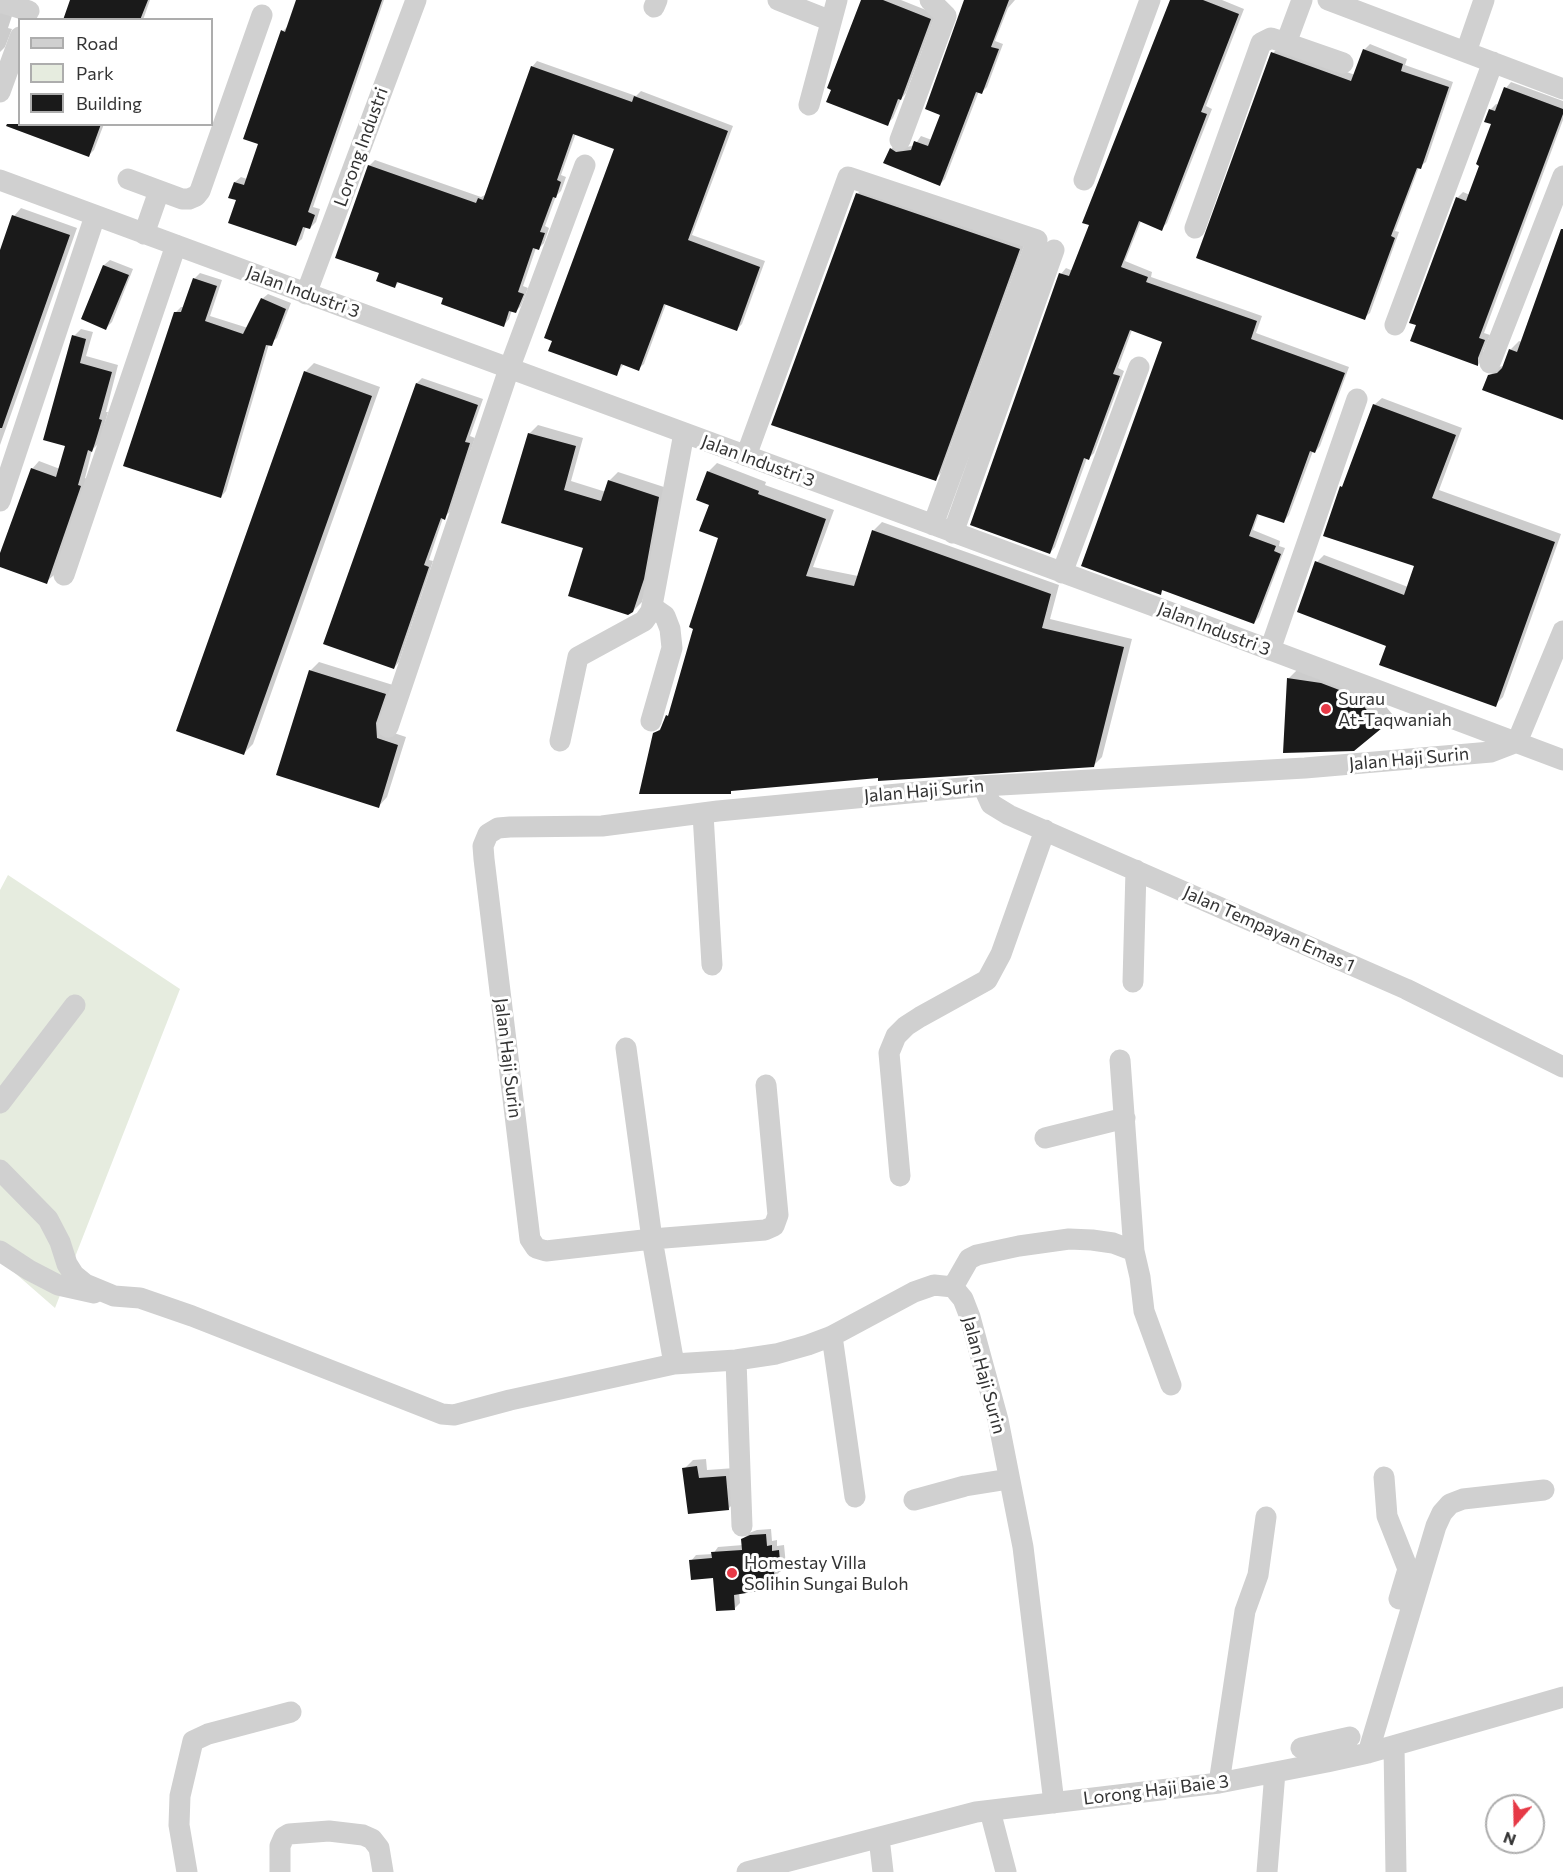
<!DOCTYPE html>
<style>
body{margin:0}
#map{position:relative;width:1563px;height:1872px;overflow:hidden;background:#fff;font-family:Commissioner,sans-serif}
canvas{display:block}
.legend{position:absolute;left:18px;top:18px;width:195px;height:108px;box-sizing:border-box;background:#fff;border:2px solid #adadad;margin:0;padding:8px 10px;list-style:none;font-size:18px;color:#333}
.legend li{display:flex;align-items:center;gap:12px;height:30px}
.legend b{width:30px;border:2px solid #adadad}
.north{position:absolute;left:1485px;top:1794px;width:60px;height:60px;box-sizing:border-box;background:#fff;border:2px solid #adadad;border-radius:50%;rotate:200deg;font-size:16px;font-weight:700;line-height:24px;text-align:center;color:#333}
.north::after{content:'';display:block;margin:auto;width:21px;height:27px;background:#e63946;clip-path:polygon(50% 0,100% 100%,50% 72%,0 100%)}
</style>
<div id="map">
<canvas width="1563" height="1872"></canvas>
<ul class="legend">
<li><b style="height:8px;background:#d0d0d0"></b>Road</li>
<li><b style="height:16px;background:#e6ecdf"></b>Park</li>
<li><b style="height:16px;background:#1a1a1a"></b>Building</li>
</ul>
<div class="north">N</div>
</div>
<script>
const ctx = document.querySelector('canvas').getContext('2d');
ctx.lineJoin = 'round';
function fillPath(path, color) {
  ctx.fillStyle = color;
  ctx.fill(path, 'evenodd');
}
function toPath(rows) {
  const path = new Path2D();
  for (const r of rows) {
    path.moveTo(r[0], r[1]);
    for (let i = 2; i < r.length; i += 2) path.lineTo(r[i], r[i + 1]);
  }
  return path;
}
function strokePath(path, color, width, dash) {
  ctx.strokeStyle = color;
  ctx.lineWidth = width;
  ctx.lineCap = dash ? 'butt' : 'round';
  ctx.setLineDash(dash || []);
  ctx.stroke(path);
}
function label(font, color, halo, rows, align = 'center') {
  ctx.font = font + ' Commissioner,sans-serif';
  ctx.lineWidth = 6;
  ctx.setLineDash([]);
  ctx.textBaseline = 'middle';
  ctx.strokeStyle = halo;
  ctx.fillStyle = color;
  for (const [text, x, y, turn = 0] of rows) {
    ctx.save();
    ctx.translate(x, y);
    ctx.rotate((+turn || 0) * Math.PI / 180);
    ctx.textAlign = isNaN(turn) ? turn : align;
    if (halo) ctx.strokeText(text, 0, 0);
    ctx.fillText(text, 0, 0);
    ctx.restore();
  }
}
fillPath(toPath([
 [8,875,180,989,55,1308,0,1260,0,890]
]), '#e6ecdf');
fillPath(toPath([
 [72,0,150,0,143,20,64,20],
 [298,0,384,0,313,207,320,209,316,222,310,228,306,226,302,239,296,244,238,200,235,182,241,177,247,179,260,143,283,31,289,25],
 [862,0,901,0,936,14,906,93,901,99,893,118,887,124],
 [966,0,1015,0,1008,8,995,41,1003,44,987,87,982,92,979,91,945,179,940,184,885,162,891,149,897,143,902,147,914,146,921,136,932,140,941,114],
 [1172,0,1222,0,1244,9,1206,106,1212,109,1167,223,1161,229,1141,221,1125,261,1152,272,1151,277,1262,316,1256,333,1349,367,1320,446,1315,452,1313,451,1289,515,1284,521,1259,513,1253,530,1280,541,1279,546,1285,548,1259,617,1254,623,1164,589,1160,593,1164,341,1132,330,1118,368,1124,371,1094,453,1089,458,1087,458,1055,547,1050,553,1061,274,1066,268,1073,271],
 [0,8,13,13,8,28,12,29,5,47,0,52],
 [1370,44,1407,59,1405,65,1453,82,1426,162,1419,167,1395,231,1399,232,1370,313,1364,318,1198,257,1273,53,1279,47,1355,75,1364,50],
 [537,61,636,96,641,91,733,126,692,235,765,261,742,324,737,329,666,304,644,364,638,369,624,364,616,374,616,148,576,133,561,175,566,177,561,191,556,196,545,226,549,228,544,243,538,249,536,248,523,286,528,288,521,306,516,311,512,310,509,319,504,325,445,297,400,281,395,286,380,272,369,166,375,160,481,197,487,194,532,67],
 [1511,82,1563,101,1563,120,1484,333,1490,335,1483,352,1483,359,1478,365,1411,322,1458,197,1463,192,1470,195,1493,124,1486,121,1491,109,1496,104,1499,105,1506,88],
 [25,124,104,124,94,150,89,155],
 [863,188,1025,243,941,473,935,479,857,194],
 [21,208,77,228,0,445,0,254,14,216],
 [1563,231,1563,418,1489,376,1498,367,1504,366,1510,350,1519,341,1522,342],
 [110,260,133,269,112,322,106,328,83,318,104,265],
 [200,273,222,280,210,316,248,328,262,299,268,294,291,303,277,338,269,344,226,491,221,497,175,313,181,307,185,307,194,279],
 [81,329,93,332,86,356,118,365,106,412,108,412,99,443,92,450,85,478,87,479,54,575,46,582,0,566,0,557,32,469,39,461,60,469,67,445,74,336],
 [314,363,380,387,253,744,244,753,305,372],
 [422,378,483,399,470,436,475,438,450,512,443,518,429,560,433,561,399,662,394,668,417,383],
 [1382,398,1462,428,1439,490,1561,534,1503,697,1495,705,1388,645,1317,562,1324,555,1408,587,1416,566,1342,487,1345,484,1374,405],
 [538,425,583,438,571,481,606,492,609,481,618,472,667,488,652,569,642,602,633,611,585,547,529,434],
 [717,463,766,482,765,485,834,510,813,567,858,576,873,531,882,522,1059,585,1050,619,1132,639,1102,757,1093,766,880,777,655,734,663,726,670,713,720,537,711,504,708,472],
 [319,662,393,685,385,730,406,737,387,797,379,806,310,671],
 [1300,667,1367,684,1393,715,1381,727,1288,679],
 [706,1459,707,1470,735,1468,737,1500,728,1509,684,1469,693,1460],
 [771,1529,772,1541,777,1540,777,1546,784,1545,786,1565,780,1571,775,1578,776,1582,770,1588,739,1592,740,1603,735,1608,715,1576,691,1561,696,1555,713,1554,718,1547,743,1545,743,1539,749,1533,757,1530]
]), '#0003');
fillPath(toPath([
 [70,0,148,0,140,20,63,20],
 [296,0,382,0,308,212,315,215,310,229,303,227,296,246,228,223,236,200,228,198,234,182,244,185,258,144,243,139,281,30,285,32],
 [861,0,883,0,931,19,901,100,898,99,888,126,826,102,831,90,827,88],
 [964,0,1009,0,991,47,999,49,982,94,976,92,940,186,883,163,890,148,896,152,911,150,914,141,928,146,940,115,925,109],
 [1170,0,1203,0,1239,14,1201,112,1207,114,1162,231,1139,221,1121,267,1148,277,1146,282,1257,321,1251,339,1345,373,1315,453,1310,451,1284,523,1257,514,1249,536,1276,546,1274,551,1281,554,1254,624,1162,590,1161,595,1081,566,1162,342,1130,330,1113,374,1120,376,1089,460,1084,458,1050,554,970,525,1059,273,1069,276,1089,225,1082,223],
 [1363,49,1403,64,1401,71,1449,87,1421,169,1417,168,1391,236,1395,238,1365,320,1196,258,1271,52,1351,81],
 [531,66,632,102,634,96,728,131,688,240,760,267,737,331,664,304,639,371,621,364,617,376,548,351,552,341,544,338,614,149,573,134,557,180,561,182,556,198,553,197,540,232,545,233,539,250,533,248,518,292,524,294,516,313,509,311,504,327,441,304,443,298,397,282,395,288,376,281,379,273,335,258,368,165,476,203,478,198,483,200],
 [1504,87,1563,109,1563,114,1479,338,1485,340,1478,358,1478,366,1410,341,1416,325,1409,323,1456,197,1466,201,1479,166,1476,164,1491,124,1484,122,1489,109,1495,111],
 [7,124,101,124,89,157,6,126],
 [856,193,1020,249,936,481,771,425],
 [12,215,70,235,2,428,0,428,0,250],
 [1561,229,1563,229,1563,420,1482,390,1488,375,1497,373,1502,368,1509,349,1517,352],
 [103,265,129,275,106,330,81,319],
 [193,278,217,286,205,321,243,334,261,298,286,309,272,346,266,345,221,498,123,466,174,312,181,312],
 [72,335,86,339,80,363,112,372,99,419,102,420,95,443,92,452,88,450,78,485,81,486,47,584,0,567,0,553,31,468,56,477,65,446,43,440],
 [304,371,372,396,244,755,176,731],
 [416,383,478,405,465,442,470,443,445,520,441,518,424,565,429,567,394,669,323,644],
 [1373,404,1456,435,1432,498,1555,542,1496,707,1379,665,1386,646,1297,612,1315,561,1404,595,1414,566,1323,536,1340,486,1342,487],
 [528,433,576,446,564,490,601,501,608,480,659,497,644,579,633,612,628,615,568,596,583,548,501,523],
 [707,471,759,491,758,494,826,519,806,576,854,586,872,530,1051,594,1042,628,1124,647,1094,767,878,781,878,778,731,791,731,794,639,794,653,733,660,730,666,715,668,716,693,629,689,627,718,538,699,531,709,505,696,500],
 [309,670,386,694,376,723,377,738,398,745,379,808,276,775],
 [1287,678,1321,683,1355,696,1382,728,1354,751,1283,753],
 [697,1466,699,1478,726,1476,729,1510,688,1514,682,1468],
 [766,1534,767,1546,772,1545,772,1551,779,1550,781,1572,774,1572,775,1580,770,1580,771,1589,734,1595,735,1610,716,1611,713,1578,691,1580,689,1560,712,1558,711,1552,742,1550,741,1539,750,1535]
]), '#1a1a1a');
strokePath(toPath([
 [778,0,831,21],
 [1328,0,1563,89],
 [0,2,29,11],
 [654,7,657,0],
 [1286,43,1302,0],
 [1466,52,1484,0],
 [0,92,20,37],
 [809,105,837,0],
 [900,140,946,16,930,0],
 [128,179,182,199,189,199,196,196,200,191,262,15],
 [0,180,1156,607,1563,760],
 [1084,180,1150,0],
 [1195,228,1261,43,1271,38,1277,40,1343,63],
 [144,234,159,191],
 [306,294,416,0],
 [1395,325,1493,62],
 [1490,363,1563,176],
 [746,456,848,177,1037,240,933,525],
 [0,501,95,216],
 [953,533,1054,250],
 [1062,573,1139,367],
 [64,575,176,245],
 [1270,650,1357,399],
 [651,721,672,648,670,629,665,616,652,607],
 [388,727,509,369,585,165],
 [560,741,578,657,644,621,651,611,684,433],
 [1517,742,1563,631],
 [983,786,991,804,1009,815,1406,989,1563,1067],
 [703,814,712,965],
 [1133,982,1136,870],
 [626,1048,652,1239,765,1230,774,1226,778,1215,766,1085],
 [0,1103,75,1005],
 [1045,1138,1125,1118],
 [0,1170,48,1219,60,1242,67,1264,74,1275,85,1284,114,1296,140,1298,192,1316,442,1414,454,1415,510,1400,674,1364],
 [900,1176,889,1053,896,1036,906,1026,920,1017,987,980,1001,954,1045,830],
 [0,1251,29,1270,58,1285,94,1293],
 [1134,1251,1140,1277,1144,1311,1171,1385],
 [953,1287,969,1259,977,1255,1019,1246,1069,1239,1092,1240,1113,1243,1134,1251,1120,1060],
 [832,1336,855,1497],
 [736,1360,742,1526],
 [1384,1477,1387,1516,1408,1569,1399,1599],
 [914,1500,965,1486,1009,1479],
 [1394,1746,1396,1872],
 [1301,1748,1350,1737],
 [1368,1753,1436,1526,1442,1513,1450,1504,1463,1499,1544,1490],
 [1219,1783,1245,1611,1258,1575,1266,1517],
 [1054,1803,1023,1547,998,1420,970,1317,963,1299,953,1287,934,1285,914,1292,832,1336,808,1345,776,1354,736,1360,674,1364,652,1239,546,1251,536,1248,530,1239,484,859,483,846,488,834,498,828,510,827,602,826,718,811,983,786,1305,768,1491,752,1517,742],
 [990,1811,1006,1872],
 [879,1838,883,1872],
 [187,1872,179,1825,180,1796,193,1741,208,1734,291,1712],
 [280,1872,280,1846,284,1837,289,1834,329,1831,363,1835,372,1839,379,1848,383,1872],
 [747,1872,976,1812,1219,1783,1327,1762,1368,1753,1563,1697],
 [1267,1872,1275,1772]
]), '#d0d0d0', 21);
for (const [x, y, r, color] of [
 [1326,709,6,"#e63946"],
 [732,1573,6,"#e63946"]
]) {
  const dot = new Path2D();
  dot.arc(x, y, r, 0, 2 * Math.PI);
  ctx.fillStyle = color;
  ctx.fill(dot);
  strokePath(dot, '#fff', 2);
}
label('18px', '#333', '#fff', [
 ["Lorong Industri",361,147,-70],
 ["Jalan Industri 3",303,292,20],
 ["Jalan Industri 3",758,461,20],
 ["Jalan Industri 3",1214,629,21],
 ["Jalan Haji Surin",1409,759,-5],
 ["Jalan Haji Surin",924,791,-5],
 ["Jalan Tempayan Emas 1",1269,929,24],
 ["Jalan Haji Surin",508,1058,83],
 ["Jalan Haji Surin",984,1375,75],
 ["Lorong Haji Baie 3",1156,1790,-7]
]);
label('18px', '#333', '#fff', [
 ["Surau",1338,699],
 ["At-Taqwaniah",1338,720],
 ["Homestay Villa",744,1563],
 ["Solihin Sungai Buloh",744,1584]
], 'left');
</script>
